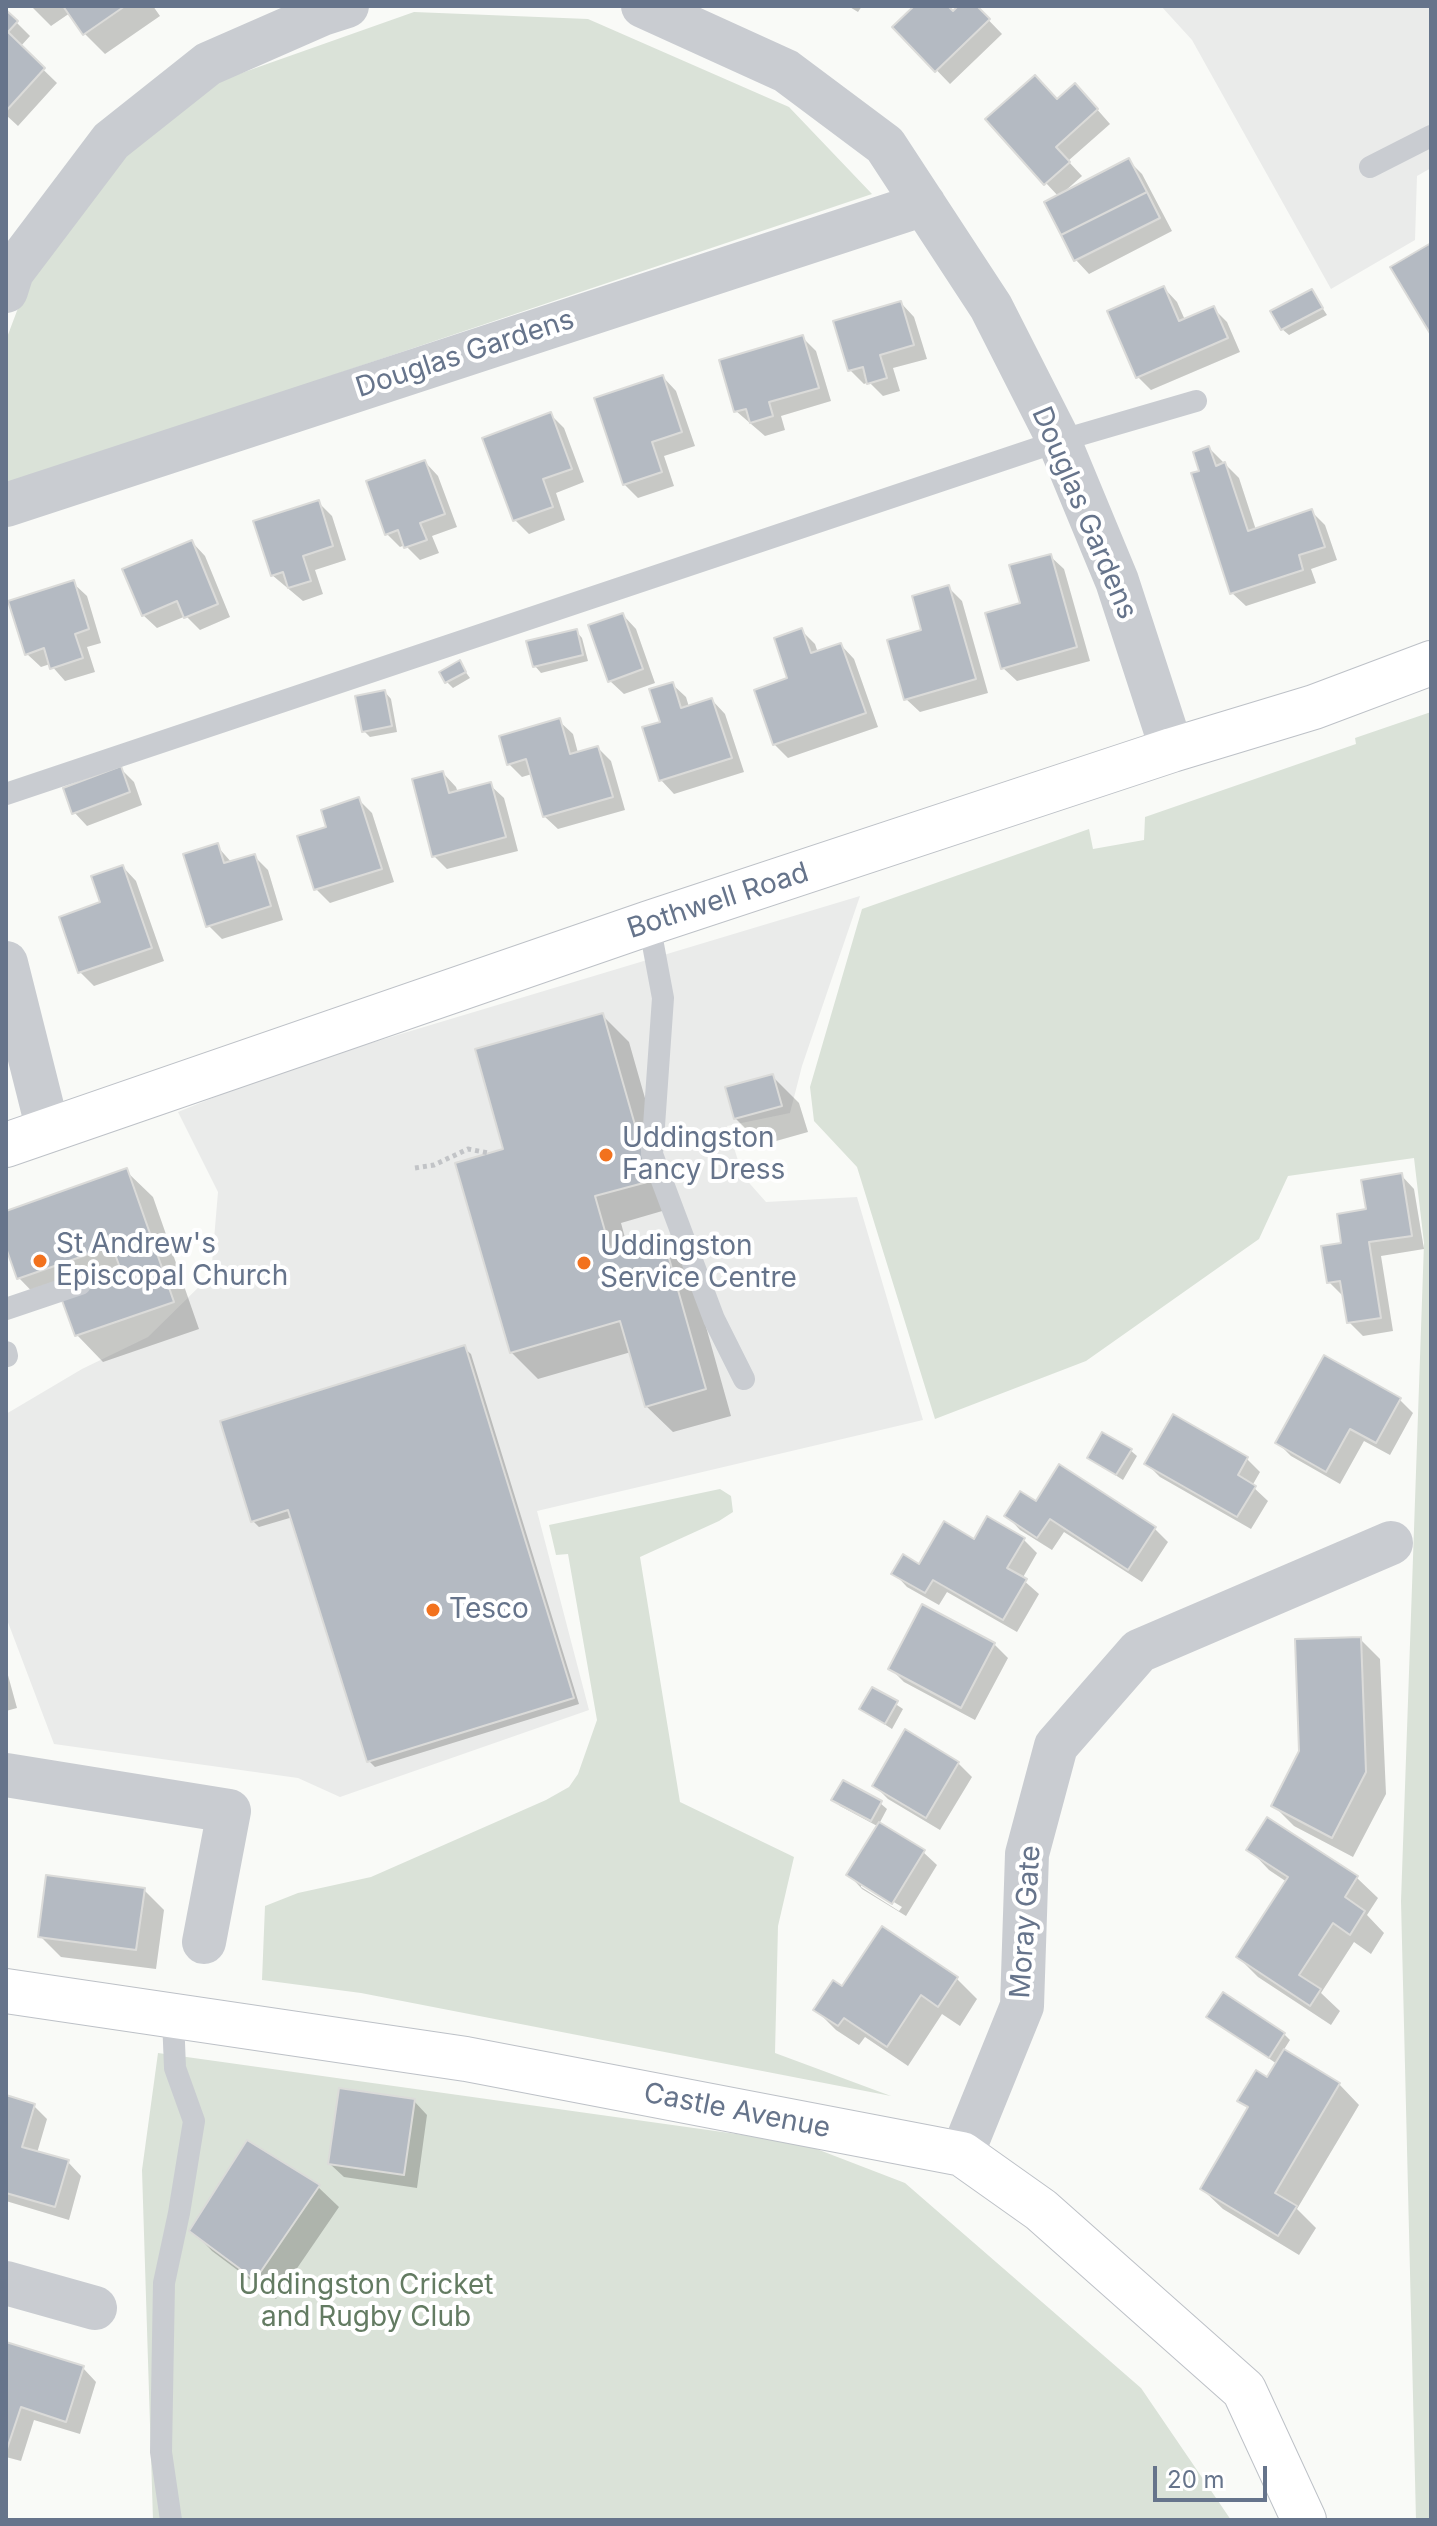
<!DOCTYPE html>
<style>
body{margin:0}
#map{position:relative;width:1437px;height:2526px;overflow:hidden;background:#f9faf7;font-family:Inter,sans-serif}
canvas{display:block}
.frame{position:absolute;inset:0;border:8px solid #66748b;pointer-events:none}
.scale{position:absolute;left:1153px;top:2466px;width:114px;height:36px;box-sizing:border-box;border:4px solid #66748b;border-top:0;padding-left:10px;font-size:24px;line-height:28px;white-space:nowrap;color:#66748b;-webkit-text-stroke:6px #fff;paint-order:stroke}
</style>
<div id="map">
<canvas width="1437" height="2526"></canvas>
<div class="frame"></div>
<div class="scale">20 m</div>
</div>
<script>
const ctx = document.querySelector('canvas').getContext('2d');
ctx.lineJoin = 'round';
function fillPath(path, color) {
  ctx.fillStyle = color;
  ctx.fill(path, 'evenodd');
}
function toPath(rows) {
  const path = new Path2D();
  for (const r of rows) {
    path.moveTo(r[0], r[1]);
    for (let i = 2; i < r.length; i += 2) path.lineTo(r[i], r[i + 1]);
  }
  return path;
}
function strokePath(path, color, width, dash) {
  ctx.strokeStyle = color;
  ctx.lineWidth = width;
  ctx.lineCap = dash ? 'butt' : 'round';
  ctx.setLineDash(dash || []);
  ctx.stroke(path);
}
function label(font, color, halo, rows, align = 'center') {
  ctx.font = font + ' Inter,sans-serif';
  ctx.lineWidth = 8;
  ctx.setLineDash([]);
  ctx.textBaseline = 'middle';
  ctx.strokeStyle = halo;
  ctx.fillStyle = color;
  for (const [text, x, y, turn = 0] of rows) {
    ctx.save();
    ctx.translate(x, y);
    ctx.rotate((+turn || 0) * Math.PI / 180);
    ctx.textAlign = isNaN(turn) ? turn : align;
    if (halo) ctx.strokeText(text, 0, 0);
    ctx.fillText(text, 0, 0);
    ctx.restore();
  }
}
fillPath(toPath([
 [1161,6,1431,6,1431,168,1417,176,1415,240,1331,289,1192,40],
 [860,896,802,1066,790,1113,727,1126,743,1176,766,1202,857,1197,923,1420,537,1511,589,1710,340,1797,298,1778,54,1744,6,1617,6,1414,82,1369,148,1337,211,1275,218,1192,178,1112,281,1070]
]), '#eaebea');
fillPath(toPath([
 [414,12,588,19,789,107,872,194,6,485,6,340,29,279,110,164,216,82],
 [1431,712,1431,2520,1416,2520,1401,1901,1424,1243,1414,1158,1288,1176,1259,1239,1086,1361,935,1419,857,1167,814,1121,810,1087,862,909,1089,829,1093,849,1144,840,1145,817,1356,744,1355,738],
 [720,1489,731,1496,733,1512,719,1521,640,1557,680,1802,794,1857,778,1926,775,2053,891,2096,361,1993,262,1980,265,1906,298,1893,371,1877,546,1800,569,1787,578,1774,597,1720,568,1554,556,1555,549,1525],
 [158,2053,801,2143,905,2183,1141,2388,1231,2520,153,2520,142,2170]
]), '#dae2d8');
fillPath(toPath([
 [31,6,153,6,160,16,105,54,85,34,70,13,51,26],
 [848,6,862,6,858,12],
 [917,6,946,6,953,13,961,6,975,6,1002,34,950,84,895,27],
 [6,12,30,36,20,47,57,83,18,126,6,115],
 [1088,99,1110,124,1068,161,1082,176,1064,192,1129,161,1142,174,1172,231,1089,274,1076,260,1059,197,1046,183,1057,101],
 [1164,288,1177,302,1185,320,1213,308,1227,322,1240,352,1151,390,1138,377],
 [1312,292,1327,315,1289,335,1282,329],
 [901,303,914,317,927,359,893,368,900,391,883,396,869,382,864,384,850,370],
 [803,338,816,351,831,401,781,416,785,430,765,436,736,411],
 [663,377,676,391,695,446,664,456,674,486,638,498,624,484],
 [551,415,564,428,584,482,556,493,565,520,529,534,515,520,485,439],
 [1209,448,1239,478,1256,530,1312,512,1325,525,1337,560,1311,569,1316,583,1246,606,1232,593,1201,472],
 [425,462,438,476,457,527,432,536,439,553,420,560,405,545,400,547,387,534],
 [318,502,332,516,346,560,315,570,323,594,303,601,272,575],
 [192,542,205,556,230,617,200,630,186,616,157,628,143,615],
 [1050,556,1064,569,1090,661,1017,681,1003,668,1022,604],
 [73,583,87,596,101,643,87,647,95,672,65,681,50,664,41,667,27,654],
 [948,587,962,601,988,693,920,712,906,699,923,631],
 [623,615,636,629,655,683,624,694,610,681],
 [801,630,815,644,818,653,841,645,854,659,878,727,788,758,774,744],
 [576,631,582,638,588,661,541,673,535,666],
 [459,663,470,678,453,688,447,682],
 [672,684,686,697,689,707,712,700,725,714,744,772,674,794,661,780,662,723],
 [385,692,391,699,397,732,370,737,364,731],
 [559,721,573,734,578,753,598,748,611,761,625,810,558,829,544,816,532,774,522,777,509,764],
 [120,768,134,782,142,805,87,826,74,812],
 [443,773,456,787,458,793,490,785,504,798,518,851,447,869,434,856],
 [359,800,372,813,394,882,330,903,316,889,329,828],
 [217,846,232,863,254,856,268,870,283,920,222,939,208,925],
 [123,867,136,881,164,961,94,986,80,972,102,904],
 [602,1015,629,1042,676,1207,621,1223,628,1249,662,1239,689,1266,731,1416,673,1432,646,1406,631,1352,538,1379,511,1352,506,1151],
 [772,1076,799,1103,808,1132,762,1145,735,1118],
 [126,1171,153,1197,199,1329,103,1362,77,1335,64,1299,45,1305,19,1278,6,1242,6,1213],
 [1401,1175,1414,1189,1424,1249,1381,1256,1393,1331,1363,1336,1349,1322,1343,1296,1329,1282,1368,1211],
 [464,1348,471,1354,579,1704,375,1767,369,1761,293,1517,259,1527,253,1521],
 [1400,1400,1413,1413,1390,1455,1364,1441,1340,1484,1291,1456,1277,1442],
 [1130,1450,1137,1456,1123,1480,1089,1458],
 [1247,1459,1260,1472,1252,1486,1268,1501,1251,1529,1160,1477,1147,1464],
 [1036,1504,1154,1528,1168,1542,1142,1582,1064,1532,1052,1550,1020,1530,1007,1516],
 [1024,1540,1037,1553,1022,1579,1039,1594,1017,1632,947,1592,939,1605,907,1587,894,1573,920,1567,975,1542],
 [1360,1639,1380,1659,1386,1794,1353,1857,1294,1826,1274,1806],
 [994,1644,1008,1658,975,1720,904,1682,891,1669],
 [6,1668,17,1708,6,1711],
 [873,1689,903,1709,892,1729,861,1709],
 [906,1732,958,1763,972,1777,940,1830,888,1799,874,1785],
 [834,1800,880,1803,887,1809,879,1824,923,1852,937,1865,906,1916,862,1889,849,1875,879,1827,840,1806],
 [861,1882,902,1907,899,1911,861,1887],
 [1268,1820,1357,1878,1378,1898,1367,1915,1384,1933,1371,1954,1354,1942,1321,1993,1340,2011,1331,2025,1258,1977,1238,1957,1287,1882,1269,1870,1249,1849],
 [144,1890,164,1910,156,1969,61,1957,40,1936],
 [882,1929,957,1979,977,1999,960,2026,942,2014,908,2066,865,2037,859,2045,836,2030,816,2010,842,1989],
 [1209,2017,1284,2034,1290,2040,1283,2051,1339,2084,1359,2105,1297,2209,1316,2228,1299,2255,1223,2209,1202,2189,1249,2110,1240,2100,1268,2080,1277,2064],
 [6,2098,34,2106,47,2119,37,2153,68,2162,81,2176,69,2220,6,2201],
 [414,2101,427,2115,417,2188,344,2177,330,2164],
 [318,2187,339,2207,276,2299,212,2251,192,2230],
 [6,2344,83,2368,96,2382,80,2434,34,2420,21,2461,6,2457]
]), '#0003');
const building = toPath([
 [63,6,125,6,83,35,63,6],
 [914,6,948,6,953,11,958,6,977,6,990,19,935,72,892,27,914,6],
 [6,10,18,21,8,32,45,68,6,111,6,10],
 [1035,75,1057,99,1075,83,1098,109,1056,147,1070,162,1044,185,985,119,1035,75],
 [1129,158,1147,192,1061,235,1044,202,1129,158],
 [1147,192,1160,218,1074,261,1061,235,1147,192],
 [1431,243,1431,335,1390,267,1431,243],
 [1164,286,1179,321,1214,306,1228,338,1136,378,1107,311,1164,286],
 [1312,289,1323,308,1281,330,1270,311,1312,289],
 [901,301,914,345,880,355,887,378,867,384,863,367,848,371,833,321,901,301],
 [803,335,819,388,769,402,773,416,750,423,746,409,734,412,719,360,803,335],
 [663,375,682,432,652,442,662,472,623,485,594,398,663,375],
 [551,412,572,469,543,479,553,507,513,521,482,438,551,412],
 [1209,446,1216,466,1225,462,1248,531,1312,509,1325,547,1299,555,1303,570,1230,594,1191,473,1199,471,1193,452,1209,446],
 [425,460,445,514,420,523,427,540,404,548,398,530,385,535,366,481,425,460],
 [319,500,333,546,303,556,311,581,288,588,283,572,271,576,253,521,319,500],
 [192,540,218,604,184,618,177,601,142,616,122,569,192,540],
 [1051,554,1077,647,1001,669,985,613,1020,603,1009,565,1051,554],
 [74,580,89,629,75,634,83,658,50,669,44,648,25,655,8,601,74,580],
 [949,585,976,679,904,700,887,640,921,630,912,596,949,585],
 [623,613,643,669,608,682,588,625,623,613],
 [802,628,811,653,841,643,866,713,773,745,754,690,787,678,774,638,802,628],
 [577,629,583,655,533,667,526,641,577,629],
 [460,660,466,672,445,683,439,672,460,660],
 [673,682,681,708,712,698,732,758,659,781,642,727,660,722,649,689,673,682],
 [385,690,392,726,362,732,355,696,385,690],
 [560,718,570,754,598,746,613,797,543,817,526,759,507,765,499,736,560,718],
 [121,766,130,792,72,814,63,788,121,766],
 [443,771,449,793,491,782,506,837,432,857,412,779,443,771],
 [359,797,382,869,314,890,297,836,326,827,321,810,359,797],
 [218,843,224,863,255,854,271,906,206,927,183,854,218,843],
 [123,865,152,948,78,973,59,917,100,902,91,876,123,865],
 [603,1013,651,1181,595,1196,611,1252,663,1237,706,1389,645,1407,620,1321,510,1353,455,1163,503,1149,475,1049,603,1013],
 [773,1074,782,1106,734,1119,725,1087,773,1074],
 [127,1168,174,1302,75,1336,60,1295,122,1273,112,1246,17,1279,6,1248,6,1211,127,1168],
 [1402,1173,1412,1236,1369,1242,1381,1318,1347,1323,1340,1281,1327,1283,1321,1246,1341,1243,1337,1214,1366,1209,1361,1180,1402,1173],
 [465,1345,574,1698,367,1762,288,1510,251,1522,220,1421,465,1345],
 [1324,1355,1401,1398,1376,1443,1350,1429,1326,1472,1275,1443,1324,1355],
 [1173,1414,1248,1457,1238,1475,1256,1486,1237,1517,1144,1464,1173,1414],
 [1102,1432,1132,1449,1116,1475,1087,1458,1102,1432],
 [1059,1464,1156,1527,1128,1570,1050,1519,1037,1538,1004,1516,1020,1491,1036,1501,1059,1464],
 [987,1516,1025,1538,1007,1568,1027,1579,1003,1620,933,1580,925,1593,891,1574,903,1554,919,1564,944,1521,974,1539,987,1516],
 [922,1604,995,1643,961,1708,888,1669,922,1604],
 [1361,1637,1366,1772,1332,1838,1271,1806,1299,1751,1295,1639,1361,1637],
 [872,1687,898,1701,885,1724,859,1709,872,1687],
 [905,1729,959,1762,926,1818,872,1786,905,1729],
 [843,1780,882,1801,871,1821,831,1800,843,1780],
 [1267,1817,1358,1876,1345,1897,1365,1911,1350,1935,1333,1923,1299,1975,1321,1989,1310,2006,1236,1957,1288,1877,1246,1850,1267,1817],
 [879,1822,925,1850,892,1904,846,1875,879,1822],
 [46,1875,145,1888,136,1950,38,1937,46,1875],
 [882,1926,958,1977,938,2007,921,1995,887,2047,844,2018,838,2026,813,2010,833,1980,842,1986,882,1926],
 [1223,1992,1285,2033,1269,2058,1206,2017,1223,1992],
 [1284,2049,1340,2083,1275,2193,1297,2206,1278,2236,1200,2189,1248,2107,1237,2101,1256,2070,1267,2077,1284,2049],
 [339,2088,415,2099,404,2175,328,2164,339,2088],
 [6,2095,35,2104,22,2147,69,2160,55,2207,6,2193,6,2095],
 [247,2140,320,2185,255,2280,189,2231,247,2140],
 [6,2342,84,2366,66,2422,21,2407,7,2449,6,2342]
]);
fillPath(building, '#b4bac2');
strokePath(building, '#dbdbd9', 2);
const secondary = toPath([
 [6,1145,649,923,1172,750,1314,707,1431,663],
 [6,1991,466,2059,962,2154,1041,2210,1244,2390,1304,2520]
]);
strokePath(secondary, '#bdc1c7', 46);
strokePath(toPath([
 [415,1168,434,1165,468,1149,489,1153]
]), '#c2c4c7', 5, [4, 4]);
strokePath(toPath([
 [1370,167,1431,136],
 [6,794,1059,441,1196,401],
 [649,923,663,998,652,1154,714,1319,744,1379],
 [6,1309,80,1284],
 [6,1352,7,1356],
 [171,2520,161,2452,164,2283,179,2213,194,2121,175,2068,173,2018]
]), '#c9ccd1', 22);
strokePath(toPath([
 [643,6,786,71,885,145,991,307,1059,441,1117,581,1172,750],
 [6,291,12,272,111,141,208,64,322,14,347,6],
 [6,505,924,204],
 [6,963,48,1130],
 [6,1775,229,1811,204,1942],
 [962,2154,1022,2006,1027,1854,1056,1746,1139,1651,1391,1543],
 [6,2283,95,2308]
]), '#c9ccd1', 44);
strokePath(secondary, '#fff', 44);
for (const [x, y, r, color] of [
 [606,1155,8,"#f2721e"],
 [40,1261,8,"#f2721e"],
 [584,1263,8,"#f2721e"],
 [433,1610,8,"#f2721e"]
]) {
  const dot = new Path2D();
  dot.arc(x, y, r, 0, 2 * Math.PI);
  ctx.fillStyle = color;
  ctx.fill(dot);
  strokePath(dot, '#fff', 3);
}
label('28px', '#66748b', '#fff', [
 ["Douglas Gardens",465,354,-18],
 ["Douglas Gardens",1084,513,67],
 ["Bothwell Road",718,901,-18],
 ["Moray Gate",1026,1922,-86],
 ["Castle Avenue",737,2111,11]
]);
label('28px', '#66748b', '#fff', [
 ["Uddingston",622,1139],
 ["Fancy Dress",622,1171],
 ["St Andrew's",56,1245],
 ["Episcopal Church",56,1277],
 ["Uddingston",600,1247],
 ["Service Centre",600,1279],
 ["Tesco",449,1610]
], 'left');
label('28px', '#637b62', '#fff', [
 ["Uddingston Cricket",366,2286],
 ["and Rugby Club",366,2318]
]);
</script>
